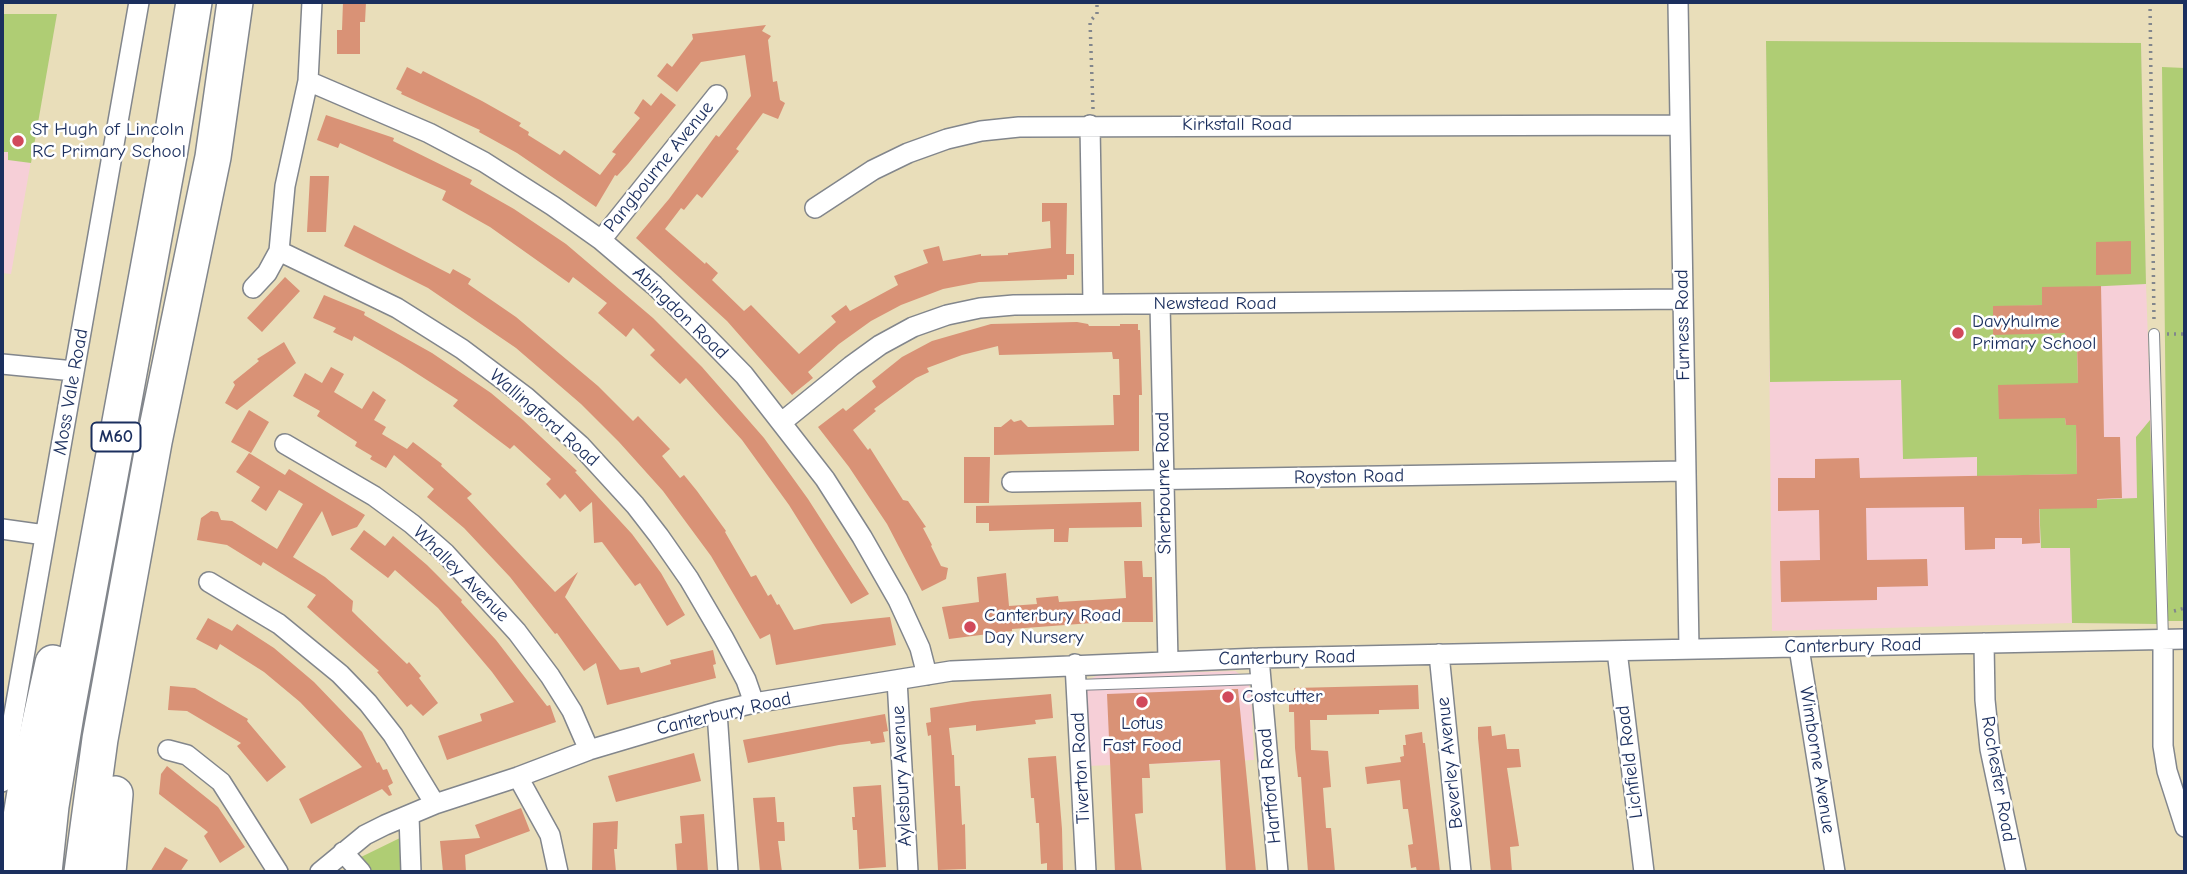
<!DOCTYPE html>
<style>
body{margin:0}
#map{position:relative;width:2187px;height:874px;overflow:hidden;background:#e9deba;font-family:"Comic Neue",sans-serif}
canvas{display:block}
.frame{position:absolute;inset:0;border:4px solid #1b2f5e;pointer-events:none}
</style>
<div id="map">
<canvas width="2187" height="874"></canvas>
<div class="frame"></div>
</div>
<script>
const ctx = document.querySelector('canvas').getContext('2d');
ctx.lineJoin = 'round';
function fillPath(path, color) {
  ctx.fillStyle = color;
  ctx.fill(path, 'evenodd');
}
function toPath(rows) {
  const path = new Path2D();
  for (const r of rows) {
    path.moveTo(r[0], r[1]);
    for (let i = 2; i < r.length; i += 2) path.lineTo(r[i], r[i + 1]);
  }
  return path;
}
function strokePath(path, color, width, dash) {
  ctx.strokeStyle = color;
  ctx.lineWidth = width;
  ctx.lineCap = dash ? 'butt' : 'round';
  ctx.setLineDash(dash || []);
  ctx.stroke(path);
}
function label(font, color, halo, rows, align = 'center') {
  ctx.font = font + ' "Comic Neue",sans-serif';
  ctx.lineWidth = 5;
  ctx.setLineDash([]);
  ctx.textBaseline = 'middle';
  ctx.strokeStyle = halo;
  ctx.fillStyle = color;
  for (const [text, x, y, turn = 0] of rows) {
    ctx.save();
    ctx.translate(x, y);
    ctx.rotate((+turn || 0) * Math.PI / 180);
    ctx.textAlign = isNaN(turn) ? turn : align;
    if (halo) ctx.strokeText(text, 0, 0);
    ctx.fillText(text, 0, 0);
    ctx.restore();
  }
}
fillPath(toPath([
 [2,14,57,14,11,274,2,273],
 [1766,41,2141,43,2146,284,2158,624,2072,623,1772,631],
 [1235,671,1246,678,1251,691,1254,760,1086,766,1083,696,1087,682,1092,678,1099,675]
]), '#f6cfd7');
fillPath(toPath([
 [2,14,57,14,31,163,8,160,8,152,2,152],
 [1766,41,2141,43,2146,284,2085,287,2042,305,1993,307,1994,334,2065,333,2065,344,2077,344,2078,383,2065,418,2066,425,2076,425,2077,474,1977,476,1977,457,1903,459,1901,380,1770,382],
 [2162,67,2185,68,2185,621,2168,621],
 [2150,420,2158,624,2072,623,2070,548,2041,548,2039,502,2137,498,2136,437],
 [402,837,405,872,369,872,359,858]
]), '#afcd74');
fillPath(toPath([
 [343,2,366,2,365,22,360,22,360,54,337,54,337,30,342,30],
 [766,25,762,31,771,36,768,40,773,82,777,81,780,100,785,103,778,119,763,113,736,149,739,151,702,198,697,194,684,210,681,208,665,229,705,264,706,262,718,273,712,280,744,311,751,305,799,354,836,322,831,316,846,305,850,311,898,285,894,276,928,263,923,250,939,246,943,261,981,254,981,256,1008,255,1008,253,1051,248,1050,221,1042,222,1042,203,1067,203,1066,254,1074,254,1074,275,1067,275,1067,279,979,282,943,289,901,305,871,321,839,344,808,372,813,378,792,395,727,321,636,238,669,199,716,135,719,137,751,96,745,55,701,62,677,92,657,76,667,63,672,67,693,39,692,34],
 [407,67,421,74,423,71,482,101,521,123,519,126,529,132,528,135,560,155,564,150,600,175,616,154,612,152,640,118,634,113,643,99,651,106,661,93,676,105,628,164,617,176,615,175,596,207,517,153,479,132,480,130,401,94,402,92,396,89],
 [326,115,394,138,393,141,472,180,470,184,514,209,566,244,653,318,702,367,764,438,808,499,869,594,851,604,789,505,742,440,686,378,680,384,650,355,655,350,633,328,626,337,598,313,607,303,573,277,569,283,490,227,442,200,446,191,340,143,338,148,317,140],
 [310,176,329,176,326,232,307,232],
 [354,225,450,274,453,269,471,279,468,284,516,317,598,386,633,421,638,416,670,449,662,456,680,478,684,475,697,491,726,531,725,532,751,577,756,575,768,596,771,594,777,605,779,604,794,630,823,624,890,617,896,645,776,665,770,634,760,639,711,556,663,491,619,442,581,404,516,348,428,288,344,246],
 [2131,241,2131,274,2096,275,2096,242],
 [285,277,300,291,262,332,247,318],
 [2101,286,2104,437,2120,437,2122,498,2097,499,2097,508,2039,509,2040,543,2022,544,2022,538,1995,538,1995,549,1965,550,1964,507,1866,508,1867,560,1927,559,1928,586,1877,587,1877,600,1781,602,1780,561,1820,560,1819,510,1778,511,1778,478,1815,478,1815,459,1859,458,1860,478,2077,474,2076,425,2066,425,2065,418,1999,419,1998,385,2078,383,2077,344,2065,345,2065,333,1993,335,1993,306,2042,305,2042,287],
 [324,295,365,312,364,315,432,353,491,393,523,420,577,471,575,472,632,534,661,573,685,615,667,626,640,583,635,586,602,542,594,543,592,502,580,512,565,494,560,499,546,484,551,479,514,445,510,449,453,406,458,400,399,362,354,336,352,341,333,332,336,328,313,318],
 [1077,322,1088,324,1089,326,1120,326,1120,324,1138,324,1138,330,1140,330,1142,395,1139,395,1139,451,994,455,994,427,1001,427,1011,419,1014,422,1021,420,1028,427,1114,425,1113,395,1120,395,1119,359,1113,359,1112,352,999,355,998,346,962,355,927,368,929,372,916,378,874,409,876,411,853,430,868,450,870,448,903,500,908,501,926,527,923,528,932,545,931,546,941,566,948,568,946,579,922,591,887,524,849,467,818,427,843,408,846,411,876,387,872,381,902,357,932,341,991,324],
 [284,342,296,363,237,410,225,403,235,385,233,382,259,361,257,359],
 [331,367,344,374,334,392,362,409,373,391,386,400,374,420,386,427,382,434,407,449,413,442,442,464,441,466,472,494,467,498,555,592,578,572,565,597,620,670,639,667,641,673,671,664,670,660,713,650,716,664,713,665,716,678,607,705,596,663,584,671,557,633,555,634,510,577,464,528,427,497,434,489,394,455,386,468,370,459,372,456,355,446,357,442,317,416,320,411,293,396,305,373,322,383],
 [249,410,269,422,251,453,231,442],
 [249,453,285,475,289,469,365,515,357,527,332,536,322,511,293,557,325,577,353,601,352,611,359,618,407,664,409,662,421,676,419,678,438,703,423,716,411,704,407,707,377,672,379,671,307,607,316,595,263,562,261,566,227,545,197,540,201,518,211,511,218,512,221,520,232,521,277,549,303,504,279,490,266,511,251,501,260,487,236,472],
 [964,457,990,457,989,503,964,503],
 [1141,502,1142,527,1069,528,1068,542,1054,542,1054,529,989,531,989,523,976,523,976,506],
 [364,530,385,546,393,536,427,565,462,600,461,602,496,640,547,706,550,705,556,722,447,760,438,736,482,721,480,714,514,702,492,672,438,608,395,570,388,578,350,549],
 [1124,561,1142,561,1143,577,1152,577,1153,622,1105,622,1012,629,1012,631,949,639,942,607,979,602,977,577,1006,573,1009,606,1037,604,1036,598,1058,596,1059,602,1126,598],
 [208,618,232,631,237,624,274,648,314,682,362,732,377,763,379,762,383,770,387,769,393,783,388,786,392,795,389,796,382,789,311,824,299,799,362,767,300,702,264,672,220,644,217,650,196,639],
 [1418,685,1419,709,1379,710,1379,714,1327,715,1327,720,1310,720,1311,750,1328,751,1331,787,1323,788,1326,828,1331,828,1335,872,1308,872,1301,777,1298,777,1295,748,1294,712,1289,712,1289,697,1294,697,1294,688],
 [170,686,195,688,248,719,247,721,286,767,267,782,237,746,241,743,187,711,168,710],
 [1238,689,1256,872,1226,872,1220,760,1149,764,1150,778,1142,778,1143,813,1135,814,1142,872,1115,872,1107,694],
 [1051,694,1053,718,1035,720,1036,724,976,731,976,725,949,728,952,755,954,755,955,786,960,786,962,825,965,824,966,869,938,870,931,735,928,736,926,723,931,722,930,708,973,701],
 [885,714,888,731,883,732,885,742,871,744,870,741,839,745,748,763,743,740],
 [1491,726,1492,736,1505,734,1507,749,1519,749,1521,767,1507,768,1519,846,1510,847,1512,872,1491,872,1478,738,1478,727],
 [1422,732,1423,743,1425,743,1440,872,1417,872,1416,867,1411,868,1408,845,1413,844,1408,809,1403,809,1400,780,1367,784,1365,767,1401,762,1400,757,1404,756,1403,745,1406,745,1405,735],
 [694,753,701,781,616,802,608,776],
 [1056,756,1062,829,1063,872,1047,872,1047,863,1041,864,1039,823,1036,823,1034,798,1031,798,1028,758],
 [167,766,218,807,245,847,220,863,204,836,208,832,159,794,161,774],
 [881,785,886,867,859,869,857,830,853,830,852,817,855,817,853,787],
 [775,797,777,822,784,822,785,841,778,841,782,872,760,872,753,798],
 [521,808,530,831,465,855,466,872,443,872,440,841,480,838,475,825],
 [704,814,708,872,677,872,675,844,682,843,680,816],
 [618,821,617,849,614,849,616,872,592,872,593,823],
 [165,847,188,860,180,872,150,872]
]), '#d99276');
const service = toPath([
 [2154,334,2163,640],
 [1076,685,1261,679]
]);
const minor = toPath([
 [1678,2,1689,649],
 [308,81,429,133,484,162,553,206,601,240,654,285,700,330,744,375,825,479,862,537,898,600,920,648,927,675],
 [1090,125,1093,304],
 [815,208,873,170,908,153,947,139,981,131,1019,127,1679,125],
 [601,240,717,95],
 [279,251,397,308,462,349,526,397,580,445,635,505,659,536,689,579,723,637,746,680,754,703],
 [253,288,267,273,279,251,285,186,308,81,312,2],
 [1160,304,1168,661],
 [2,364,74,371],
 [782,422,851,366,880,345,913,327,947,315,980,308,1014,305,1683,299],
 [285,444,374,496,412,524,445,553,517,632,550,676,572,711,589,750],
 [1012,482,1686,471],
 [2,529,45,535],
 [209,582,279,624,340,674,368,703,393,735,435,804],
 [2163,640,2163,746,2167,771,2185,827],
 [1984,643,1985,700,1990,749,2016,872],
 [1799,648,1835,872],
 [1617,651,1644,872],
 [1439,654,1461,872],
 [1259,658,1278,872],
 [1075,664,1086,872],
 [897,680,908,872],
 [717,712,728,872],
 [168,750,187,755,221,782,278,872],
 [518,777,550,835,558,872],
 [2,782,139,2],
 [409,816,411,872],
 [343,852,361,872],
 [320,872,365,835,385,825,435,804,518,777,589,750,717,712,754,703,951,671,1259,658,2185,639]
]);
const motorway = toPath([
 [12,872,26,786,53,663],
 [44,872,51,806,66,715,170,150,194,2],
 [82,872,100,739,154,442,213,157,235,2],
 [108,872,115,794]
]);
strokePath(service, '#82868c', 12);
strokePath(minor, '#82868c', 22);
strokePath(motorway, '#82868c', 38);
strokePath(toPath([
 [2150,2,2154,322],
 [1093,109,1090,21,1097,14,1097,2],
 [2167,334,2185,334],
 [2174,611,2185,608]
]), '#82868c', 3.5, [2, 5]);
strokePath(service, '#fff', 10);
strokePath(minor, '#fff', 19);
strokePath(motorway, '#fff', 35);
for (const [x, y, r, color] of [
 [18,141,7,"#d1495b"],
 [1958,333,7,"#d1495b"],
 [970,627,7,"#d1495b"],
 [1228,697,7,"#d1495b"],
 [1142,702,7,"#d1495b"]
]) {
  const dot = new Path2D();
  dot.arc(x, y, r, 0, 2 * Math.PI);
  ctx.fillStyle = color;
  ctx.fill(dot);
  strokePath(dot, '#fff', 2.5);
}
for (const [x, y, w] of [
 [116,437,49]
]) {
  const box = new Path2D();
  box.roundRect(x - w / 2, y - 14.5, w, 29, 5);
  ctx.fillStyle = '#fff';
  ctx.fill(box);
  strokePath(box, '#1b2f5e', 2);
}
label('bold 18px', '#1b2f5e', null, [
 ["M60",116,437]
]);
label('19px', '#1b2f5e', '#fff', [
 ["Kirkstall Road",1237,125],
 ["Pangbourne Avenue",659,167,-51],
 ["Newstead Road",1215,304],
 ["Abingdon Road",680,313,44],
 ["Furness Road",1683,325,-91],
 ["Moss Vale Road",71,392,-80],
 ["Wallingford Road",544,418,41],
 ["Royston Road",1349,477,-1],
 ["Sherbourne Road",1164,483,-91],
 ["Whalley Avenue",461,574,45],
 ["Canterbury Road",1853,646,-1],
 ["Canterbury Road",1287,658,-1],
 ["Canterbury Road",724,714,-13],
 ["Wimborne Avenue",1817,760,81],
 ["Lichfield Road",1630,762,-97],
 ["Beverley Avenue",1450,763,-96],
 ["Tiverton Road",1081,768,-93],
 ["Aylesbury Avenue",902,776,-93],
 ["Rochester Road",1998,779,80],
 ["Hartford Road",1270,786,-95]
]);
label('19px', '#1b2f5e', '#fff', [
 ["St Hugh of Lincoln",32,130],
 ["RC Primary School",32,152],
 ["Davyhulme",1972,322],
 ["Primary School",1972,344],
 ["Canterbury Road",984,616],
 ["Day Nursery",984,638],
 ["Costcutter",1242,697],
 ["Lotus",1142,724,"center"],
 ["Fast Food",1142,746,"center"]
], 'left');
</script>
